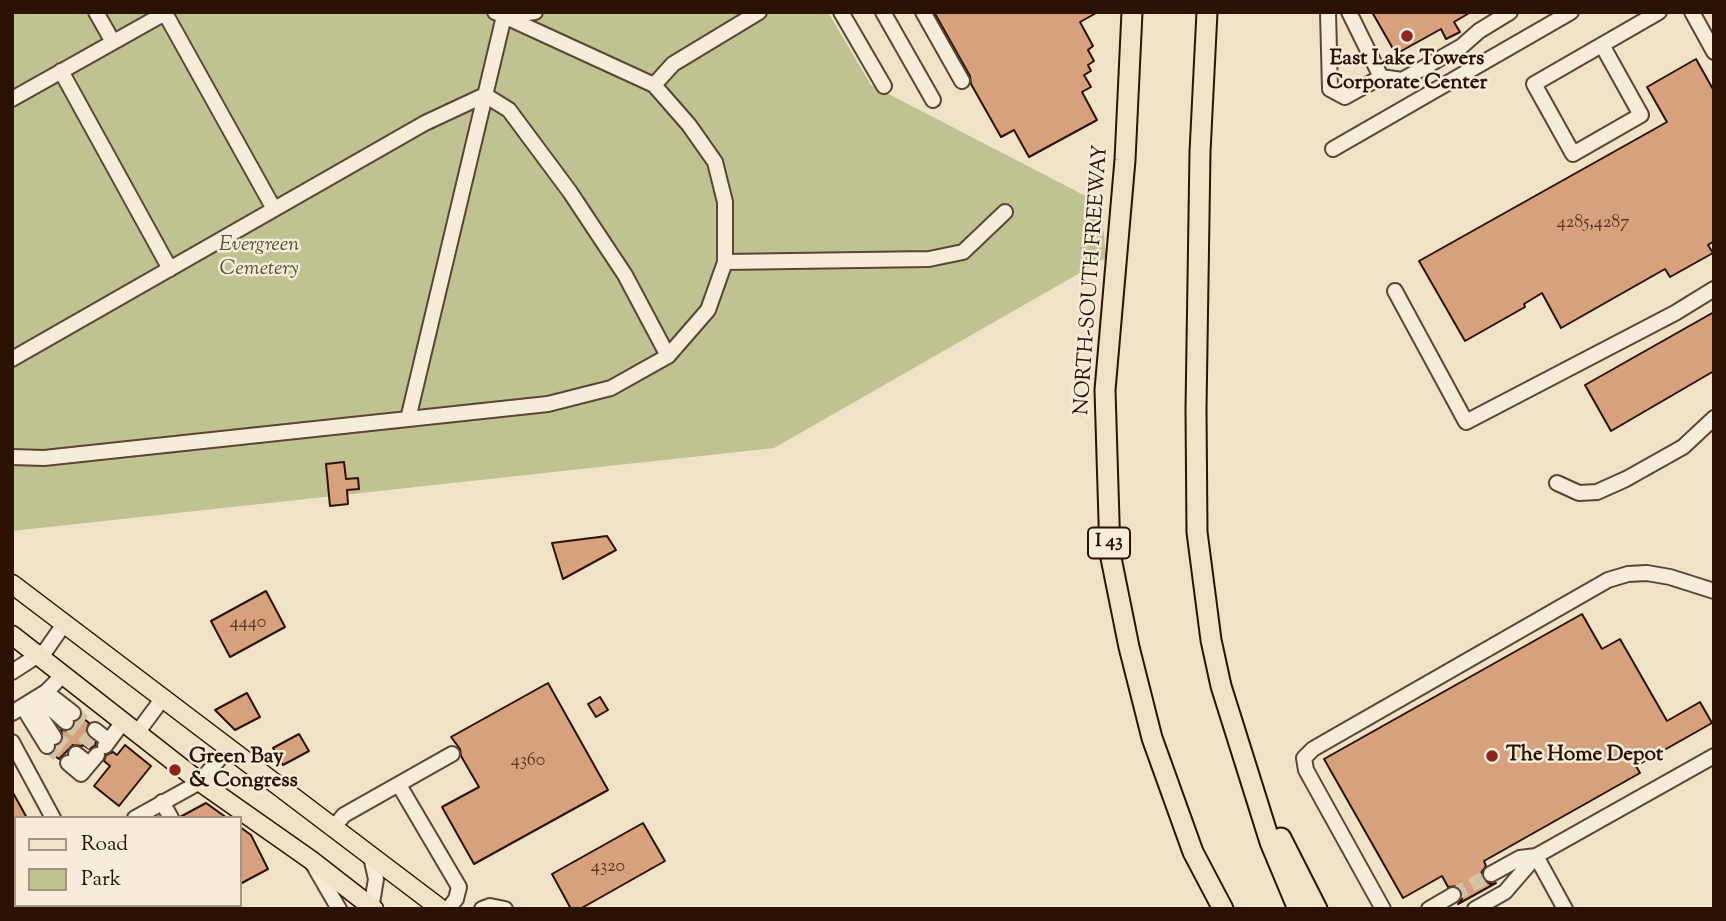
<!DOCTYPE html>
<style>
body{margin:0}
#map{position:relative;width:1726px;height:921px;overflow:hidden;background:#efe2c6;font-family:"Sorts Mill Goudy",serif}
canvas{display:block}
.frame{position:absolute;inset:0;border:14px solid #2b1102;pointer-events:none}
.legend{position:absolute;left:14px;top:816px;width:228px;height:91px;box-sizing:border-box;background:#f5ecda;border:2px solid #a49484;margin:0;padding:9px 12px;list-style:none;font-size:21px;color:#2b1102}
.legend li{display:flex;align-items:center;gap:14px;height:35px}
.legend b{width:35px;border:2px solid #a49484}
</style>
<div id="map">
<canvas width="1726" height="921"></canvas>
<div class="frame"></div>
<ul class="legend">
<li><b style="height:9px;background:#efe2c6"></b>Road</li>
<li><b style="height:19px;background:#bfc291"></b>Park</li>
</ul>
</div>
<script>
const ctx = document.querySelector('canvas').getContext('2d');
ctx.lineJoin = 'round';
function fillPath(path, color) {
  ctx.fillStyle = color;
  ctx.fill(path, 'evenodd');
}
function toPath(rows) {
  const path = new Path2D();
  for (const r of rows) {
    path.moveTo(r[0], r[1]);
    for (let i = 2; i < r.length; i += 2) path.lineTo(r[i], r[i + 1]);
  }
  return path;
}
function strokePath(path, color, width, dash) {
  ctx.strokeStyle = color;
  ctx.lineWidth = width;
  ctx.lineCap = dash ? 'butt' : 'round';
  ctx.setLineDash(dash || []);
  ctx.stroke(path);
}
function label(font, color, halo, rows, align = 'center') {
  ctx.font = font + ' "Sorts Mill Goudy",serif';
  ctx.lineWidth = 5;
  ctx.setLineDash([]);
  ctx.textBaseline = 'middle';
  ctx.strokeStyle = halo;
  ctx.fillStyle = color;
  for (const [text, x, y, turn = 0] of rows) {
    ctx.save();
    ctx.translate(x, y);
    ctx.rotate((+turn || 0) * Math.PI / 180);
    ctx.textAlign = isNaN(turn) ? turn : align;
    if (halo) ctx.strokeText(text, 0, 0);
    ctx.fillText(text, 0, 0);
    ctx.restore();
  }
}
fillPath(toPath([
 [12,12,828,12,871,85,1101,204,1106,258,774,448,12,531]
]), '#bfc291');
const building = toPath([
 [934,12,1098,12,1080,22,1093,46,1088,50,1094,61,1088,65,1091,71,1084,75,1091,87,1082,92,1097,120,1029,157,1014,130,1001,137,971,84,970,76,934,12],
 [1372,12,1471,12,1454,22,1460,32,1446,39,1441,29,1396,54,1372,12],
 [1696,59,1714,91,1714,241,1708,245,1713,253,1670,277,1665,269,1561,328,1542,293,1524,304,1525,307,1465,341,1419,261,1667,122,1647,87,1696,59],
 [1714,312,1714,371,1611,431,1585,385,1714,312],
 [344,462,346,479,358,478,359,489,347,490,348,504,330,506,326,464,344,462],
 [607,536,616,550,563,579,552,543,607,536],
 [266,591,285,627,230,657,211,621,266,591],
 [1582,614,1602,649,1620,639,1667,721,1700,702,1712,723,1636,766,1640,773,1484,861,1486,866,1481,873,1483,879,1490,884,1496,883,1458,904,1462,899,1462,891,1457,886,1448,887,1442,876,1403,898,1324,759,1582,614],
 [548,683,608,790,474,864,442,807,479,787,461,756,460,749,451,737,548,683],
 [247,693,260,717,235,730,215,710,247,693],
 [600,697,608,710,596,717,588,704,600,697],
 [82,717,89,723,86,733,96,743,95,746,89,749,83,745,82,746,73,745,59,759,52,754,63,741,61,730,70,731,82,717],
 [299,734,309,751,283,765,273,748,299,734],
 [125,745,151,766,119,806,94,786,110,766,104,761,106,755,113,752,117,755,125,745],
 [12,791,27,818,12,818,12,791],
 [206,803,227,818,181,818,180,817,206,803],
 [643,823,665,861,580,909,571,909,552,874,643,823],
 [240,827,251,835,268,869,240,884,240,827]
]);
fillPath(building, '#d6a17c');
strokePath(building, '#2b1102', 2);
strokePath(toPath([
 [73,713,95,730],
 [66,722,101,750],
 [54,737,76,754],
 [47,746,68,763],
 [1453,895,1491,874]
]), '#d2c3a9', 14, [14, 7]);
const minor = toPath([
 [96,12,113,42],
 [841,12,884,86],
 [883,12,933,100],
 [923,12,962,81],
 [1328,12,1330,89,1345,97,1381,77,1402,80,1462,46,1479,31,1510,12],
 [1349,12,1381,77],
 [1692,12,1714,52],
 [165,13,274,209],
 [506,16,535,12],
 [1602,45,1641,115,1573,154,1534,84,1659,12],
 [61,71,170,269],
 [654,85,673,64,759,12],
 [12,99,167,12],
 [1333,149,1571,12],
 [725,262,929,259,963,252,1005,212],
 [1395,291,1466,422,1675,313,1714,289],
 [12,359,425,123,485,95,509,110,570,192,625,275,668,356],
 [408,419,504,16],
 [12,457,44,458,548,404,611,388,668,356,708,310,725,262,725,202,715,162,689,125,654,85,495,12],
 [1557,483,1579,493,1597,492,1626,479,1683,447,1714,418],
 [12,672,46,650,64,624],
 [46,692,73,713],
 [38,697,66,722],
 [31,702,54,737],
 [23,707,47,746],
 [12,713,46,692,63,675],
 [95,730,109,741],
 [137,733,163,698],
 [12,742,53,818],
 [105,746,123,722],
 [76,754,89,764],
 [68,763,81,774,97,755],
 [399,785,459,887,456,899,448,909],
 [162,802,171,818],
 [135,818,200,782,229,747],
 [333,828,344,815,452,754],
 [313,864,339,909],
 [1491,874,1520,858,1536,856,1714,756],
 [12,883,16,882],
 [101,905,103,909],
 [218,905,220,909],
 [371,909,376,879,371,857],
 [482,909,490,906,505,909],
 [1383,909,1306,770,1304,758,1313,749,1608,580,1628,574,1647,573,1670,577,1714,591],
 [1429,909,1453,895],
 [1475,909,1505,892,1536,856,1565,909]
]);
const major = toPath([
 [12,584,441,909],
 [12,635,200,782,311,860,374,909]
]);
const highway = toPath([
 [1132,12,1125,160,1105,390,1110,553,1129,647,1152,738,1193,852,1223,909],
 [1207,12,1200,152,1196,409,1197,532,1211,640,1221,686,1270,842,1298,909],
 [1281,838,1317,909]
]);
strokePath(minor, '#5c4533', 18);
strokePath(major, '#2b1102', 21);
strokePath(highway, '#2b1102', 23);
strokePath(minor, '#f5ecda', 14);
strokePath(major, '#efe2c6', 18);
strokePath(highway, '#efe2c6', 19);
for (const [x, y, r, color] of [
 [1407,36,7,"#8f2418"],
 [1492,756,7,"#8f2418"],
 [175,770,7,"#8f2418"]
]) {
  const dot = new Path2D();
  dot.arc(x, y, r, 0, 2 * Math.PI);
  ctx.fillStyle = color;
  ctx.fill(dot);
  strokePath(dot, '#f5ecda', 2.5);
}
label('18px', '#563520', null, [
 ["4285,4287",1593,224],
 ["4440",248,624],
 ["4360",528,762],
 ["4320",608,868]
]);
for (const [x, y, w] of [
 [1109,543,42]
]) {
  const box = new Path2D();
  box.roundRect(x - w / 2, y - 15.5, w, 31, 5);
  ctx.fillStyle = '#f5ecda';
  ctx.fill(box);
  strokePath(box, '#2b1102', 2);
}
label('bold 19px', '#2b1102', null, [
 ["I 43",1109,543]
]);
label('bold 21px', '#2b1102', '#f5ecda', [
 ["East Lake Towers",1407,60,"center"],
 ["Corporate Center",1407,84,"center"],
 ["The Home Depot",1506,756],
 ["Green Bay",189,758],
 ["& Congress",189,782]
], 'left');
label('italic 21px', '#5f4f34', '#f5ecda', [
 ["Evergreen",259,246],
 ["Cemetery",259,270]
]);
label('21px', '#2b1102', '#f5ecda', [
 ["NORTH-SOUTH FREEWAY",1093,280,-86]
]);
</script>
